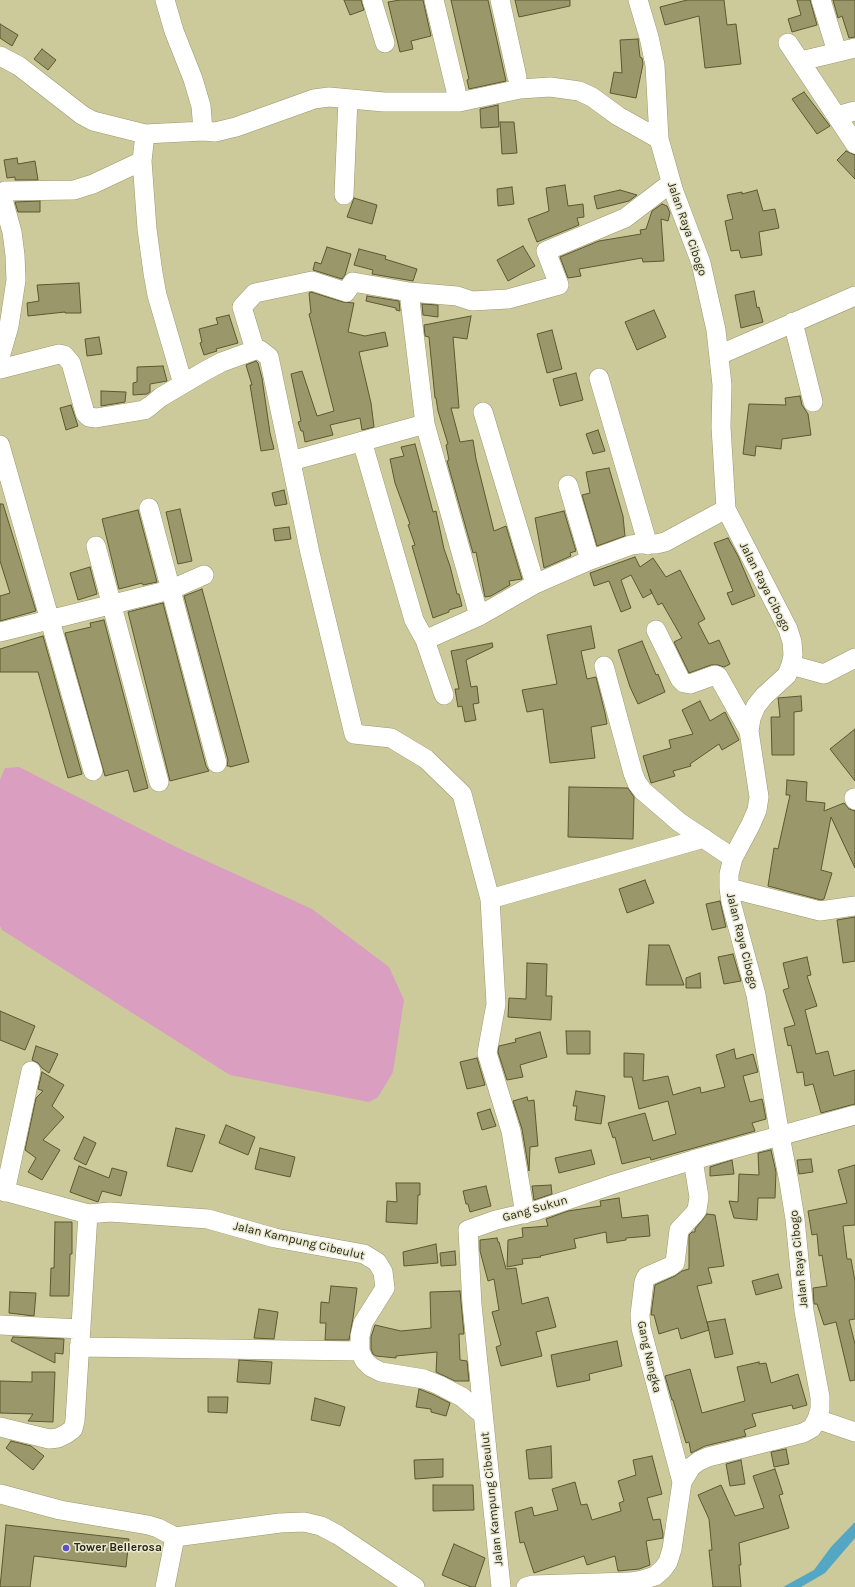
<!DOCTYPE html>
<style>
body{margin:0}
canvas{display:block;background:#ccc99b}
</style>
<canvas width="855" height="1587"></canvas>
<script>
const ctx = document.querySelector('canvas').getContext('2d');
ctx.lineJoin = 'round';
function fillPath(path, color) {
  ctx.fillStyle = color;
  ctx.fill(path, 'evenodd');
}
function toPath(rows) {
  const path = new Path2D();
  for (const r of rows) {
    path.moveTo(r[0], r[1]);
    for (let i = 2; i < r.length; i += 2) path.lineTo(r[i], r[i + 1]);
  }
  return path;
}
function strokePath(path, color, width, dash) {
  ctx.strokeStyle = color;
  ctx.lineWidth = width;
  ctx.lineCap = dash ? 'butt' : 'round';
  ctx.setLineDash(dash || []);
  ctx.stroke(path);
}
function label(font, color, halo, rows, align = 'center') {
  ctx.font = font + ' Karla,sans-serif';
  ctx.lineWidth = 3;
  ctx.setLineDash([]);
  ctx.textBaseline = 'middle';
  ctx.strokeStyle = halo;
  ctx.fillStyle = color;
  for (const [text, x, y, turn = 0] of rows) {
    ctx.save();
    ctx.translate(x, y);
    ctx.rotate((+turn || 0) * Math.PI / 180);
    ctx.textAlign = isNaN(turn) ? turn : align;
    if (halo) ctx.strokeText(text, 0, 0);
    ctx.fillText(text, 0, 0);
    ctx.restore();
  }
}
fillPath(toPath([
 [19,767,176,847,312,909,389,967,404,1000,393,1072,378,1097,369,1102,230,1075,2,930,0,926,0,780,5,768]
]), '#da9ec0');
fillPath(toPath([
 [855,1522,855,1538,825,1573,801,1587,783,1587,814,1570,831,1547]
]), '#53a6c4');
const building = toPath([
 [344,0,361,0,364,10,350,15,344,0],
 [400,0,423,0,431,36,411,41,413,49,400,52,388,2,400,0],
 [451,0,488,0,506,81,469,89,467,80,469,79,466,66,451,0],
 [515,0,570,0,570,6,519,17,515,0],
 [687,0,724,0,727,25,736,24,741,64,705,68,699,16,665,25,660,7,687,0],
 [797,0,810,0,817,25,792,32,788,19,801,15,797,0],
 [833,0,855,0,855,37,849,38,842,16,838,18,833,0],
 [0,24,18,35,12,46,0,38,0,24],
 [638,39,640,57,642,58,643,64,636,98,610,93,614,72,622,73,620,40,638,39],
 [42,49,56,60,48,70,34,59,42,49],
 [804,92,830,126,817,134,792,99,804,92],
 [498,105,499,127,481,128,480,109,498,105],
 [500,122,514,122,517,153,502,154,500,122],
 [846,151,855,155,855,179,837,160,846,151],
 [17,158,18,164,35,161,38,180,15,180,15,177,7,178,4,160,17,158],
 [565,185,568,206,583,204,584,217,577,218,579,225,537,242,528,219,549,211,546,188,565,185],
 [512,187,514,204,498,206,497,189,512,187],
 [620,190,637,195,629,201,597,209,594,196,620,190],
 [757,190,763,211,775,209,779,228,759,232,762,255,741,258,739,250,731,251,725,221,733,219,727,195,742,192,742,194,757,190],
 [354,198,377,205,372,224,347,217,354,198],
 [40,201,40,212,18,212,15,202,40,201],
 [662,204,667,206,670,213,668,221,661,219,664,261,643,262,642,258,579,269,581,276,568,278,560,257,599,241,641,234,640,230,646,229,652,211,662,204],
 [523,246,535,266,508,281,497,260,523,246],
 [327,247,351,254,345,275,342,279,313,270,315,262,321,264,327,247],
 [359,249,386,256,385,259,417,269,413,281,372,274,373,270,354,265,359,249],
 [79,283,81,313,65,313,65,312,28,316,27,303,39,301,37,285,79,283],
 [754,291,757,308,759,307,763,322,741,328,735,295,754,291],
 [311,292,343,302,354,303,348,332,365,336,385,332,388,346,359,352,371,403,374,427,362,430,360,418,330,425,333,435,305,442,303,431,301,431,298,422,301,421,291,374,302,371,317,416,334,411,309,314,311,313,309,293,311,292],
 [367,296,399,301,400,311,396,310,396,308,366,301,367,296],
 [422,304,438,305,438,317,423,315,422,304],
 [654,310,666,337,637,350,625,322,654,310],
 [229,315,238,343,216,349,217,351,204,355,200,343,202,342,199,329,218,324,216,318,229,315],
 [471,316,467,339,453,337,459,408,451,408,460,442,473,440,476,459,494,531,506,526,522,579,509,581,510,585,491,596,485,597,476,552,473,553,447,461,449,460,446,445,448,444,438,411,436,398,435,398,429,337,425,336,424,325,471,316],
 [552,330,562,369,547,373,537,334,552,330],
 [99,337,102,354,87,356,85,339,99,337],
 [256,361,258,363,262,378,270,433,274,449,261,451,250,385,252,385,246,365,256,361],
 [163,366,167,381,150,384,150,392,147,394,133,395,133,383,137,382,137,367,163,366],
 [576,373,583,400,560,406,553,379,576,373],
 [101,391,126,392,125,402,101,406,101,391],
 [800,396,802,405,808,414,811,435,782,439,781,449,756,446,755,456,743,454,749,404,786,405,785,398,800,396],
 [71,405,78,426,66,430,60,408,71,405],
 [598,430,605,451,593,454,586,434,598,430],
 [415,444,433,512,436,511,444,549,450,566,457,594,459,594,462,606,449,610,449,612,433,618,412,546,415,545,408,525,410,524,395,483,390,459,404,456,401,447,415,444],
 [609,468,623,516,625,536,597,546,582,495,590,493,586,472,609,468],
 [284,490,287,504,275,506,272,493,284,490],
 [0,504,3,504,36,611,0,621,0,596,10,593,0,561,0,504],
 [180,509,192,561,178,564,166,512,180,509],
 [138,510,157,582,143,585,142,583,119,589,102,519,138,510],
 [564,511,576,551,570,553,571,556,544,568,535,518,564,511],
 [289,527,291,539,275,541,273,529,289,527],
 [728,538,738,556,755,596,732,605,727,593,733,591,714,543,728,538],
 [635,557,640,567,653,558,666,577,680,570,705,619,698,623,709,644,719,640,730,664,724,667,718,665,711,665,689,673,674,642,682,638,662,603,658,605,650,589,652,593,643,598,631,575,621,580,631,608,621,612,609,581,594,586,590,573,635,557],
 [90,567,97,594,78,600,70,573,90,567],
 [202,589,249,762,230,767,230,766,227,766,228,760,184,596,202,589],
 [163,603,206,766,209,771,170,781,128,612,163,603],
 [104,620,148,788,134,792,128,770,105,776,65,633,91,627,90,623,104,620],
 [591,626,595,648,581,651,587,679,596,677,605,713,607,724,591,727,595,758,550,763,543,709,527,712,522,690,557,684,547,635,591,626],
 [43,636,82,774,68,778,38,672,0,672,0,649,43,636],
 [642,641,656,675,658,674,665,692,638,704,630,687,618,650,642,641],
 [492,643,493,647,466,660,471,687,477,686,479,703,473,704,476,720,465,722,462,706,458,707,455,689,459,689,451,651,492,643],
 [801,696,802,711,794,712,794,755,772,755,771,717,780,717,778,698,801,696],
 [700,701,710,721,725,712,739,740,722,750,719,744,690,764,691,766,673,771,675,776,651,783,643,756,671,748,669,740,693,734,682,710,700,701],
 [855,729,855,781,830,749,855,729],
 [787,780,807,782,806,801,825,803,824,811,844,803,849,809,855,811,855,868,831,817,821,870,832,873,824,899,821,900,768,886,774,848,778,849,790,795,786,795,787,780],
 [569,787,628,788,634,797,633,839,568,837,569,787],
 [645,880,654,903,627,913,619,889,645,880],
 [720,901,726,927,712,930,706,904,720,901],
 [855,917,855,961,843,963,837,920,855,917],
 [649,945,669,945,684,985,646,985,649,945],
 [733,954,741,981,724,984,718,957,733,954],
 [807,957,811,975,807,976,817,1006,805,1010,816,1054,828,1051,834,1076,855,1070,855,1104,821,1113,813,1084,805,1086,803,1072,797,1073,791,1045,788,1046,784,1028,795,1025,783,990,789,988,783,963,807,957],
 [527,963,547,964,546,996,552,996,551,1020,508,1017,509,998,526,999,527,963],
 [700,973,701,988,686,988,686,978,700,973],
 [0,1011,35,1026,25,1050,0,1040,0,1011],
 [566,1031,590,1031,590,1054,567,1054,566,1031],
 [540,1032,547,1057,520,1065,523,1077,507,1080,498,1052,499,1046,516,1042,515,1039,540,1032],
 [36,1046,58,1054,49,1073,42,1068,38,1063,32,1060,36,1046],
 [734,1049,736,1059,753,1054,758,1072,743,1076,750,1102,762,1099,763,1103,766,1119,752,1123,755,1131,651,1160,650,1157,622,1164,615,1137,613,1138,608,1123,645,1113,653,1141,676,1134,668,1101,639,1109,632,1077,624,1077,624,1053,644,1054,643,1081,668,1076,673,1095,700,1087,701,1093,725,1087,716,1055,734,1049],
 [477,1058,485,1085,467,1089,460,1062,477,1058],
 [42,1072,64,1085,52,1106,64,1117,43,1140,60,1150,42,1180,28,1172,36,1158,25,1150,36,1098,43,1091,38,1089,42,1072],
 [576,1091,605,1096,601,1124,575,1120,577,1106,573,1106,576,1091],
 [527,1097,528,1101,534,1100,538,1146,530,1147,529,1171,522,1129,513,1101,527,1097],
 [490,1109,496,1126,482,1130,477,1113,490,1109],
 [226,1125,255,1137,248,1155,219,1143,226,1125],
 [176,1128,205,1135,192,1172,167,1166,176,1128],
 [84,1137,96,1143,86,1165,74,1159,84,1137],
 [260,1148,295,1157,290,1177,255,1169,260,1148],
 [591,1150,595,1164,559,1173,555,1158,591,1150],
 [771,1150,776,1172,775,1198,758,1198,757,1220,734,1218,729,1201,738,1202,739,1174,759,1175,758,1153,771,1150],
 [811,1159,813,1172,799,1174,797,1160,811,1159],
 [732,1160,734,1174,710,1176,710,1167,732,1160],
 [855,1165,855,1225,843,1226,847,1259,851,1259,855,1281,855,1319,849,1320,855,1344,855,1380,850,1381,836,1322,824,1325,817,1304,814,1304,813,1288,827,1286,822,1255,819,1256,817,1234,812,1235,808,1211,847,1203,838,1170,855,1165],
 [79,1166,109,1178,112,1168,127,1172,121,1196,102,1191,98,1202,70,1192,79,1166],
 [396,1183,420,1183,420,1195,418,1195,417,1224,386,1222,387,1201,397,1202,396,1183],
 [551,1185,552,1194,534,1200,532,1186,551,1185],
 [486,1186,491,1206,470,1212,468,1204,466,1204,463,1191,486,1186],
 [619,1198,622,1218,648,1215,650,1236,626,1238,626,1240,607,1243,606,1232,574,1239,576,1248,540,1256,541,1257,522,1259,523,1264,507,1267,508,1240,523,1237,522,1228,548,1226,546,1219,568,1211,601,1206,600,1201,619,1198],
 [707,1214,715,1215,724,1266,708,1268,712,1283,697,1286,709,1330,681,1339,678,1328,659,1334,654,1315,651,1315,655,1285,675,1276,682,1271,689,1269,689,1235,692,1232,695,1232,695,1229,707,1214],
 [55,1222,72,1222,72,1254,70,1254,69,1296,50,1296,51,1268,54,1268,55,1222],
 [497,1238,498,1242,499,1242,506,1269,516,1268,522,1304,548,1297,556,1327,536,1332,542,1356,501,1366,496,1347,501,1345,492,1312,499,1310,494,1279,488,1281,480,1251,480,1240,497,1238],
 [436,1244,438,1263,404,1266,403,1252,436,1244],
 [455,1251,456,1265,441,1266,440,1253,455,1251],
 [778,1274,782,1288,756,1295,752,1281,778,1274],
 [331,1286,357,1288,353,1318,349,1340,325,1340,326,1323,320,1323,321,1302,329,1303,331,1286],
 [460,1291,464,1334,459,1334,460,1360,467,1361,469,1381,455,1381,436,1372,437,1352,396,1356,396,1358,376,1356,373,1354,371,1349,371,1337,375,1325,401,1331,431,1328,430,1292,460,1291],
 [10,1292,36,1293,34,1316,9,1313,10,1292],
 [259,1309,278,1312,274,1339,254,1338,259,1309],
 [725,1319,733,1354,715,1358,707,1322,725,1319],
 [13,1337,64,1339,63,1354,55,1353,55,1363,11,1341,13,1337],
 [617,1341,622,1366,589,1374,590,1380,557,1387,551,1355,617,1341],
 [239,1360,272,1362,270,1384,237,1382,239,1360],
 [759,1362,759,1364,766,1363,771,1383,798,1374,807,1405,793,1409,792,1405,752,1414,756,1426,744,1430,746,1436,705,1446,691,1453,689,1442,686,1443,673,1400,672,1400,665,1376,690,1369,702,1413,745,1401,737,1367,759,1362],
 [32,1372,55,1372,53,1422,28,1421,33,1414,0,1413,0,1381,32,1382,32,1372],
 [419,1389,434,1395,450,1403,446,1416,431,1412,431,1409,416,1407,419,1389],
 [208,1397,228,1397,227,1413,208,1412,208,1397],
 [315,1398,345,1407,340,1426,311,1420,315,1398],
 [11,1441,31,1446,44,1456,33,1470,6,1448,11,1441],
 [551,1446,552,1478,529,1479,526,1450,551,1446],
 [786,1449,789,1464,774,1467,771,1452,786,1449],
 [652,1456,662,1494,647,1498,653,1520,660,1519,663,1534,663,1538,646,1541,650,1565,639,1569,618,1571,615,1556,587,1565,584,1556,534,1573,524,1542,520,1543,515,1512,532,1507,534,1516,558,1510,552,1489,575,1482,581,1505,587,1504,592,1520,621,1511,619,1503,624,1501,618,1481,636,1475,633,1460,652,1456],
 [443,1459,443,1477,415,1479,414,1460,443,1459],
 [741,1460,745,1484,730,1486,726,1464,741,1460],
 [775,1469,783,1494,779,1495,789,1528,739,1543,741,1565,739,1565,741,1587,713,1587,709,1550,712,1550,709,1519,698,1495,721,1485,735,1516,764,1508,753,1476,775,1469],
 [433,1485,473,1485,474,1510,433,1511,433,1485],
 [6,1525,129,1539,126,1567,34,1556,30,1587,0,1587,6,1525],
 [454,1544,485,1558,475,1587,471,1587,442,1575,454,1544]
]);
fillPath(building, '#9a976b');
strokePath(building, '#5c582f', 1);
const minor = toPath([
 [372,0,385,43],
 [434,0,456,91],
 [500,0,517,77],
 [821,0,837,52],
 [788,43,855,144],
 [0,56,19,66,82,115,93,121,145,134,142,161,147,229,153,273,157,295,183,384],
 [801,61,855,48],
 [837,116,855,111],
 [203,131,215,132,236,127,314,99,329,97,384,102,459,102,520,89,550,87,579,91,592,97,618,116,659,139],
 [145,134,203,131,201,106,193,79,174,31,165,0],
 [344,195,348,99],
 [409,292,425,424,479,616],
 [793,322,813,402],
 [255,350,242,307,255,293,312,281,346,292,353,282,409,292,457,296,472,301,508,299,559,285,546,251,625,218,671,183],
 [719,355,855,296],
 [0,357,9,326,16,280,15,255,12,232,2,196,3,193,5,191,74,190,93,184,142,161],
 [0,369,59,354,64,355,71,363,85,413,89,417,96,418,144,410,150,406,161,397,205,371,222,362,255,350,260,350,269,357,310,553,354,734,391,738,426,759,462,794,490,899,496,1004,487,1053,511,1131,525,1214],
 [599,378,648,545],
 [483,412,535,584],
 [362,441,414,620,425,640,444,695],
 [0,445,93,771],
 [291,461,425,424],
 [568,485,590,560],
 [149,508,217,763],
 [96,546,159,782],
 [656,630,680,679,684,683,690,684,715,675,718,676,749,731],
 [0,632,170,590,204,575],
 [425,640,479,616,535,584,590,560,631,545,639,544,656,544,665,542,726,509],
 [791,665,824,674,855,658],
 [604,666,633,773,637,783,643,791,679,822,733,858],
 [854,798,855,800],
 [729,888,820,911,855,906],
 [490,899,704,838],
 [0,1190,88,1214,110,1212,208,1219,275,1238,364,1254,377,1262,383,1272,385,1288,363,1323,360,1336,360,1351,364,1360,371,1367,381,1372,424,1379,439,1385,462,1397,482,1414],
 [5,1192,31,1071],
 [0,1325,81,1329],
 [79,1347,360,1351],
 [817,1419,855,1432],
 [0,1427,49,1439,58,1438,66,1434,73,1429,75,1421,88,1214],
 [682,1482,641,1328,640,1315,644,1282,646,1277,671,1266,675,1263,679,1230,694,1214,697,1210,699,1197,693,1160],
 [0,1494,60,1510,148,1525,158,1528,175,1537,280,1523,304,1522,321,1526,338,1535,415,1587],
 [165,1587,175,1537],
 [501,1587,472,1305,468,1230,496,1220,535,1211,614,1184,693,1160,855,1115],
 [526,1587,533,1585,630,1582,642,1580,655,1576,663,1569,668,1562,672,1549,682,1482,691,1467,699,1461,708,1457,803,1433,812,1428,817,1419,820,1409,820,1397,804,1311,795,1219,789,1182,780,1136,756,995,731,902,729,888,729,874,733,858,751,824,757,810,759,797,749,731,751,718,756,706,764,696,787,675,791,665,793,655,792,642,788,629,726,509,721,427,722,385,716,330,701,263,674,192,659,139,655,65,649,37,638,0]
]);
strokePath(minor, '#9b986c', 20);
strokePath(minor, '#fff', 19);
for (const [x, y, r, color] of [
 [66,1548,4,"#5f4fc7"]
]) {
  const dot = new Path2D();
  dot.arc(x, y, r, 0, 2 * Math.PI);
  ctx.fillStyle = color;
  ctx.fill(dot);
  strokePath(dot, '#e9e8d1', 1.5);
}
label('12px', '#292716', '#e9e8d1', [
 ["Jalan Raya Cibogo",687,229,71],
 ["Jalan Raya Cibogo",765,587,63],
 ["Jalan Raya Cibogo",742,941,76],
 ["Gang Sukun",535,1209,-16],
 ["Jalan Kampung Cibeulut",299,1241,13],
 ["Jalan Raya Cibogo",799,1259,-96],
 ["Gang Nangka",649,1357,77],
 ["Jalan Kampung Cibeulut",492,1499,-96]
]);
label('bold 12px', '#292716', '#e9e8d1', [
 ["Tower Bellerosa",74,1548]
], 'left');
</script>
